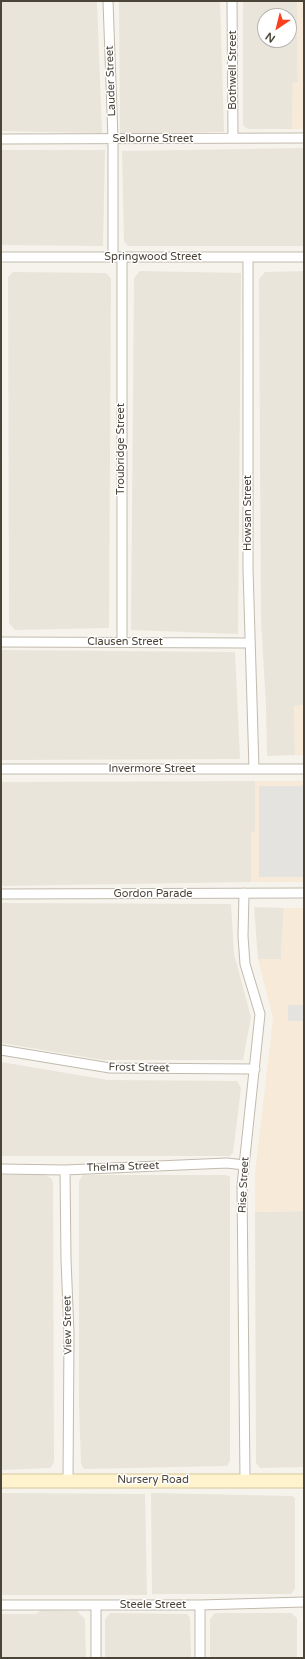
<!DOCTYPE html>
<style>
body{margin:0}
#map{position:relative;width:305px;height:1659px;overflow:hidden;background:#f6f3ec;font-family:"Varela Round",sans-serif}
canvas{display:block}
.frame{position:absolute;inset:0;border:2px solid #4b4439;pointer-events:none}
.north{position:absolute;left:257px;top:8px;width:40px;height:40px;box-sizing:border-box;background:#fff;border:1px solid #b7b4b0;border-radius:50%;rotate:215deg;font-size:11px;font-weight:700;line-height:16px;text-align:center;color:#4b4439}
.north::after{content:'';display:block;margin:auto;width:14px;height:18px;background:#fc3f1d;clip-path:polygon(50% 0,100% 100%,50% 72%,0 100%)}
</style>
<div id="map">
<canvas width="305" height="1659"></canvas>
<div class="frame"></div>
<div class="north">N</div>
</div>
<script>
const ctx = document.querySelector('canvas').getContext('2d');
ctx.lineJoin = 'round';
function fillPath(path, color) {
  ctx.fillStyle = color;
  ctx.fill(path, 'evenodd');
}
function toPath(rows) {
  const path = new Path2D();
  for (const r of rows) {
    path.moveTo(r[0], r[1]);
    for (let i = 2; i < r.length; i += 2) path.lineTo(r[i], r[i + 1]);
  }
  return path;
}
function strokePath(path, color, width, dash) {
  ctx.strokeStyle = color;
  ctx.lineWidth = width;
  ctx.lineCap = dash ? 'butt' : 'round';
  ctx.setLineDash(dash || []);
  ctx.stroke(path);
}
function label(font, color, halo, rows, align = 'center') {
  ctx.font = font + ' "Varela Round",sans-serif';
  ctx.lineWidth = 3;
  ctx.setLineDash([]);
  ctx.textBaseline = 'middle';
  ctx.strokeStyle = halo;
  ctx.fillStyle = color;
  for (const [text, x, y, turn = 0] of rows) {
    ctx.save();
    ctx.translate(x, y);
    ctx.rotate((+turn || 0) * Math.PI / 180);
    ctx.textAlign = isNaN(turn) ? turn : align;
    if (halo) ctx.strokeText(text, 0, 0);
    ctx.fillText(text, 0, 0);
    ctx.restore();
  }
}
fillPath(toPath([
 [1,1,97,1,102,133,1,131],
 [119,1,220,1,224,132,120,134],
 [243,1,297,1,298,83,293,82,292,129,248,129,243,125],
 [265,16,289,16,289,40,265,40],
 [304,148,304,246,128,246,124,241,122,151],
 [1,150,105,150,103,246,1,245],
 [140,271,241,273,238,634,131,630,134,278],
 [304,271,304,705,294,706,295,755,267,756,266,706,261,620,259,279,265,272],
 [13,272,106,273,111,278,109,628,15,630,9,623,8,277],
 [1,650,235,652,240,759,1,760],
 [255,781,255,832,251,832,251,882,1,886,1,782],
 [1,903,231,904,234,954,251,1017,243,1060,103,1060,1,1043],
 [254,907,284,908,281,959,258,959],
 [1,1062,108,1080,237,1081,241,1088,233,1153,230,1156,1,1156],
 [1,1175,45,1175,51,1178,53,1182,54,1462,50,1468,1,1470],
 [83,1175,227,1175,230,1177,230,1461,227,1466,84,1469,81,1464,79,1404,79,1181],
 [304,1211,304,1467,260,1468,256,1463,255,1212],
 [1,1493,145,1494,147,1595,1,1595],
 [151,1493,292,1496,295,1498,295,1589,291,1594,152,1594],
 [41,1610,77,1611,85,1619,86,1658,1,1658,1,1614,36,1614],
 [110,1613,187,1614,190,1618,191,1658,105,1658,105,1619],
 [215,1613,291,1613,297,1618,297,1658,210,1658,210,1619]
]), '#eae5da');
fillPath(toPath([
 [297,1,304,1,304,129,292,129,293,82,298,82],
 [304,705,304,755,295,755,294,706],
 [255,781,304,781,304,882,251,882,251,832,255,831],
 [284,908,304,908,304,1211,255,1212,255,1173,273,1019,258,959,281,959]
]), '#f7ead8');
fillPath(toPath([
 [259,786,303,786,304,877,259,877],
 [288,1005,304,1005,304,1021,288,1021]
]), '#e5e3e0');
const street = toPath([
 [108,1,113,139,113,257],
 [232,1,233,138],
 [1,139,304,138],
 [1,257,304,257],
 [248,257,248,569,254,769],
 [122,641,122,257],
 [1,642,249,643],
 [1,769,304,769],
 [244,893,243,936,245,964,260,1014,242,1185,245,1480],
 [1,894,304,893],
 [1,1050,110,1068,255,1069],
 [1,1169,65,1170,227,1163,244,1165],
 [65,1170,66,1259,69,1334,68,1481],
 [1,1605,200,1605,304,1602],
 [96,1605,96,1658],
 [200,1605,200,1658]
]);
const secondary = toPath([
 [1,1481,304,1481]
]);
strokePath(street, '#c2bbae', 11);
strokePath(secondary, '#d6c79b', 15);
strokePath(street, '#fff', 9);
strokePath(secondary, '#fff3cd', 13);
label('11px', '#4b4439', '#fff', [
 ["Bothwell Street",233,70,-90],
 ["Lauder Street",111,81,-92],
 ["Selborne Street",153,139],
 ["Springwood Street",153,257],
 ["Troubridge Street",121,449,-90],
 ["Howsan Street",248,513,-90],
 ["Clausen Street",125,642],
 ["Invermore Street",152,769],
 ["Gordon Parade",153,894],
 ["Frost Street",139,1068,1],
 ["Thelma Street",123,1167,-2],
 ["Rise Street",244,1185,-87],
 ["View Street",68,1325,-91],
 ["Nursery Road",153,1480],
 ["Steele Street",153,1605]
]);
</script>
